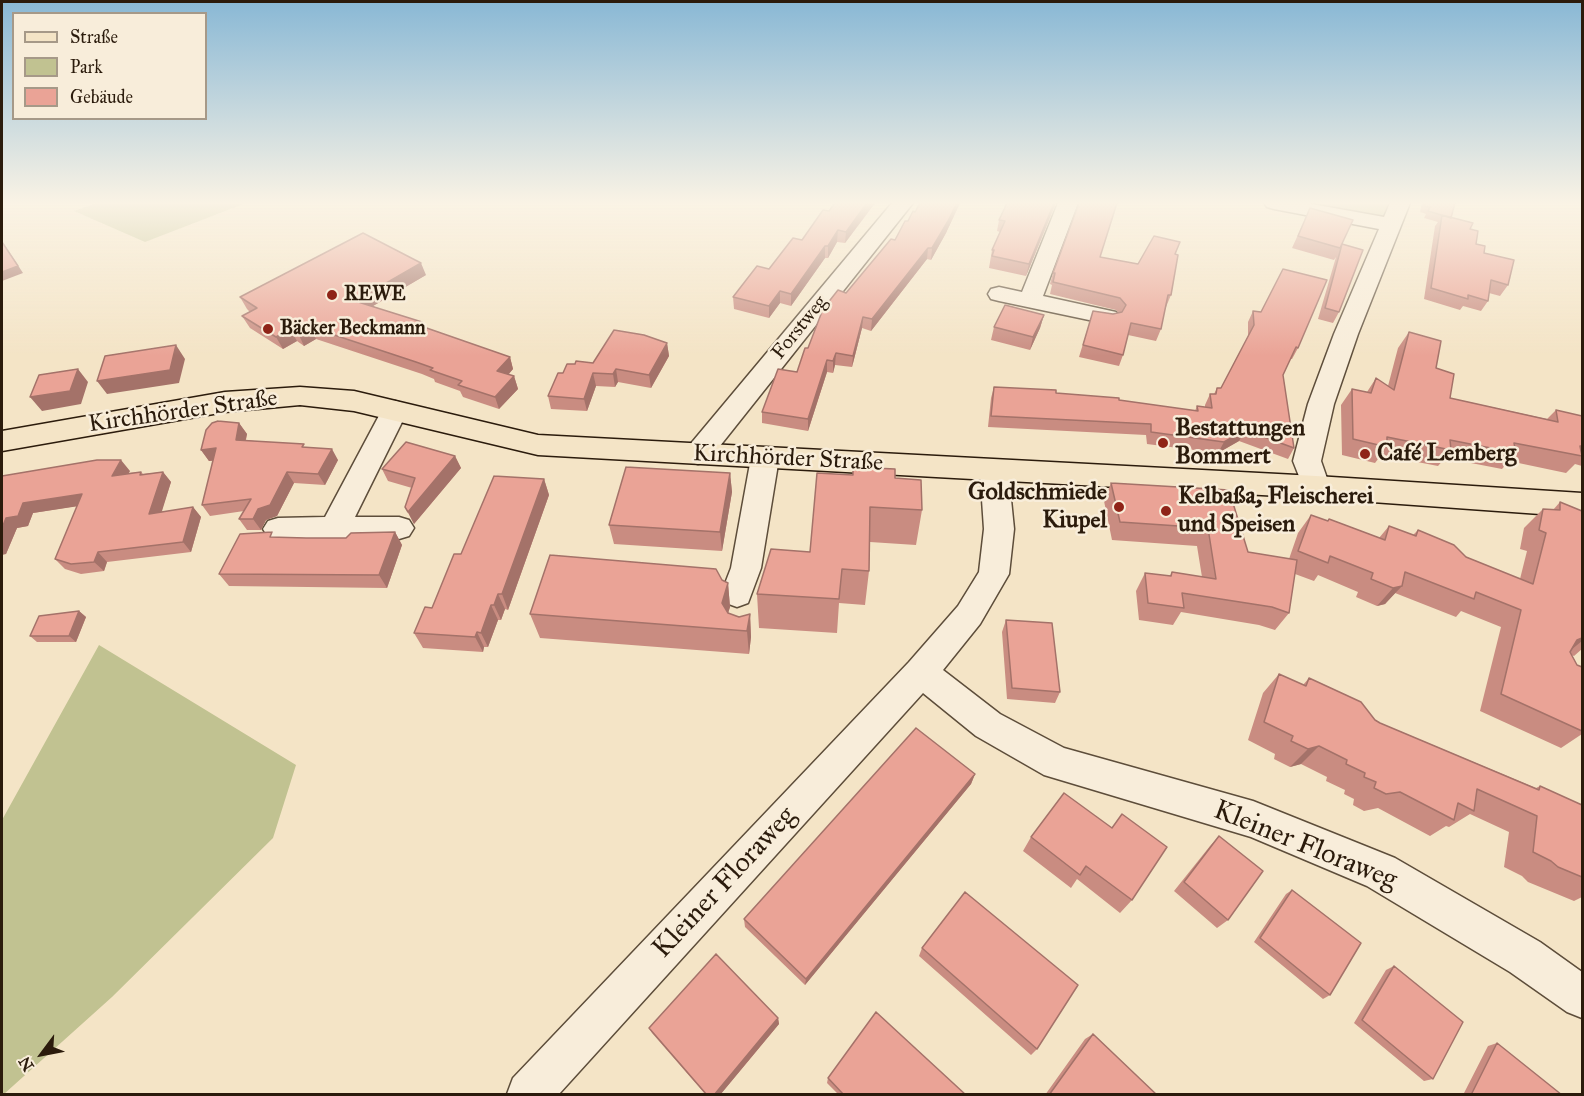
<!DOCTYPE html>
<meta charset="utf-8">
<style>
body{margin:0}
#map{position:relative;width:1584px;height:1096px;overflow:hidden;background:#f4e4c6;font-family:"IM FELL Great Primer",serif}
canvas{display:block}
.frame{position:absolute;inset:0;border:3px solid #2b1b0c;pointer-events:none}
.legend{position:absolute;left:12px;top:12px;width:195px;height:108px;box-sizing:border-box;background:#f8edda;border:2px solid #a69988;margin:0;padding:8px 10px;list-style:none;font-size:18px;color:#2b1b0c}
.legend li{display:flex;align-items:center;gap:12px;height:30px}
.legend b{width:30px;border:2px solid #a69988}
.north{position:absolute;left:12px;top:1024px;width:60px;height:60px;-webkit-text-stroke:4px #f8edda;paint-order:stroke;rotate:238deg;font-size:16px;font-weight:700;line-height:24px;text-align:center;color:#2b1b0c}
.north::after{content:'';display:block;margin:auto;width:21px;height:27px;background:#2b1b0c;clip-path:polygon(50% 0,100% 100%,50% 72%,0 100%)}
</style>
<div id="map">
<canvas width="1584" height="1096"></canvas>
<div class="frame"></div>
<ul class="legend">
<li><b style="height:8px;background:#f4e4c6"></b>Straße</li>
<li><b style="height:16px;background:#c1c291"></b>Park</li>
<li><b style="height:16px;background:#eaa396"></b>Gebäude</li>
</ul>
<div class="north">N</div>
</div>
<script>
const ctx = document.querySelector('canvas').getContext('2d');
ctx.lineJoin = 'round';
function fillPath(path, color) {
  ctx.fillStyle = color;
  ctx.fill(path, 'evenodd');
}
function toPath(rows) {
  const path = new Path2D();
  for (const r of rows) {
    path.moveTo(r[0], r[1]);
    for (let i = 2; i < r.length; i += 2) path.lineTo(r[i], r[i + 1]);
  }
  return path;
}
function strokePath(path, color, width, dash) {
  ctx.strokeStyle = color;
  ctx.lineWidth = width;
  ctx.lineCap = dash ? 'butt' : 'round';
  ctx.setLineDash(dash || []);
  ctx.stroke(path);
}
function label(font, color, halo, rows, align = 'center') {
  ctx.font = font + ' "IM FELL Great Primer",serif';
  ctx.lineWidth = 5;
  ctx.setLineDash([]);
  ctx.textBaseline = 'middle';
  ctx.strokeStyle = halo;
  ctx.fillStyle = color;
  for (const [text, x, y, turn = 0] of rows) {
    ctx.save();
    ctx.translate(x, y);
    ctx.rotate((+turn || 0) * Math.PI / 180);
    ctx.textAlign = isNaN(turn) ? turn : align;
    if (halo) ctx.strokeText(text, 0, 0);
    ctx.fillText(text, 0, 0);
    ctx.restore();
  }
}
fillPath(toPath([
 [96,203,246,203,145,242,74,211],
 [1305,203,1389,203,1385,219,1347,209],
 [99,645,296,765,273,838,112,997,4,1094,2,1094,2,820]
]), '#c1c291');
const minor = toPath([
 [892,203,913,203,708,461,698,464,688,461,684,454,688,447,892,203],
 [1058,203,1078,203,1043,296,1116,312,1120,317,1116,322,1108,324,999,301,991,299,988,294,991,289,999,287,1022,292,1058,203],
 [1264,203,1306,203,1384,217,1390,203,1410,203,1358,334,1334,404,1321,461,1330,487,1326,494,1316,497,1306,494,1293,461,1308,404,1334,334,1379,229,1274,209,1267,207,1264,203],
 [395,401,404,404,408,410,355,517,399,517,409,520,414,528,409,536,399,539,334,540,278,540,268,537,263,529,268,521,278,518,325,517,382,410,386,404,395,401],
 [765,448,775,451,779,458,761,568,748,603,737,607,726,603,721,594,731,568,751,458,755,451,765,448],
 [994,460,1004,463,1008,470,1014,529,1009,574,980,624,943,670,1000,714,1064,748,1253,801,1395,858,1540,942,1582,972,1582,1018,1567,1012,1510,972,1367,886,1251,837,1044,775,976,736,923,693,559,1094,507,1094,513,1078,909,662,958,606,979,572,984,529,980,470,984,463,994,460]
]);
const major = toPath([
 [300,387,354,391,538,435,1316,476,1582,493,1582,517,1316,498,538,455,354,411,300,405,225,412,2,451,2,431,225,392,300,387]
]);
strokePath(minor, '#5d4d3a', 3);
strokePath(major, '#2b1b0c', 3);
fillPath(minor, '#f8edda');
fillPath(major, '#f4e4c6');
fillPath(toPath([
 [875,203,845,243,837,242,828,258,825,258,791,306,780,303,769,318,734,309,733,297,769,269,802,240,829,211],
 [920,203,960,203,946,233,931,260,927,259,871,331,862,328,852,367,835,365,833,373,827,372,808,431,762,423,762,412,797,372,808,348,846,293,895,240,908,221,915,212],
 [1007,203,1056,203,1026,276,989,268,992,250,1000,232,997,231,999,220],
 [1422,203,1455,203,1451,217,1470,229,1476,244,1484,253,1508,285,1500,296,1489,293,1488,301,1481,311,1463,306,1460,310,1424,299,1435,226,1438,222,1424,218,1426,214,1420,212],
 [1310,208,1342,244,1339,312,1333,323,1318,319,1336,257,1334,260,1292,248],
 [1175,254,1171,295,1166,307,1165,307,1161,329,1156,341,1128,335,1123,355,1119,366,1079,357,1093,311,1113,314,1119,313,1116,310,1050,294,1052,285,1050,284,1053,273,1100,257,1138,264],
 [426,275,373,306,424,327,510,357,513,369,508,375,514,376,518,389,499,409,463,397,460,391,435,382,434,379,422,374,316,339,304,346,297,341,283,349,250,328,242,316,250,312,247,309,240,297],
 [1253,311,1261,312,1298,348,1292,359,1290,359,1283,375,1294,448,1288,459,1239,441,1218,453,1147,444,1146,435,988,427,991,398,994,387,1119,400,1195,411,1197,406,1205,407,1205,405,1210,394,1214,394,1217,388,1221,388,1248,336,1248,322],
 [1044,315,1040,328,1030,350,991,340,994,327],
 [1409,332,1436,368,1450,398,1547,419,1556,410,1582,416,1582,466,1575,464,1566,473,1509,461,1502,469,1445,458,1438,466,1381,455,1375,463,1342,455,1341,405,1352,389,1367,392,1376,378,1388,386,1398,348],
 [667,343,669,356,651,388,618,382,615,387,596,386,587,411,551,409,548,396,563,373,575,364,593,363],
 [239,423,247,434,246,440,306,447,338,460,325,485,294,483,277,516,266,520,261,530,247,530,239,519,244,511,210,516,202,505,213,461,209,461,201,450],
 [455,456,461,468,414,524,405,507,412,488,388,481,382,469],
 [130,471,128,473,141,472,143,474,163,472,171,482,161,512,193,507,201,517,191,552,107,562,104,571,81,574,65,569,55,559,77,506,33,513,28,526,17,528,6,554,2,476],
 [730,473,732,492,722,551,614,544,609,525],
 [895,478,922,510,916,545,870,542,869,571,865,605,839,603,837,633,759,628,757,594,810,552],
 [544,479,549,495,508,610,505,609,501,620,498,620,488,647,484,647,483,652,423,648,414,633,432,608,461,554],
 [1111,483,1229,490,1248,552,1289,559,1298,533,1311,515,1327,521,1329,519,1379,538,1389,526,1413,535,1418,530,1466,557,1520,579,1527,551,1520,549,1524,528,1543,509,1553,510,1560,502,1582,511,1582,649,1574,656,1572,655,1577,665,1582,667,1582,734,1561,748,1480,711,1501,627,1461,611,1456,617,1395,593,1385,604,1377,606,1356,597,1358,592,1318,575,1314,581,1295,574,1289,613,1275,630,1259,625,1181,612,1173,625,1139,620,1136,591,1145,573,1170,576,1172,572,1202,577,1197,546,1112,540,1104,501],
 [395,532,402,545,387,588,229,586,219,574,276,537,306,538,346,538],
 [722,580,728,583,730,607,728,613,739,617,750,614,751,637,749,654,540,638,530,614],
 [79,611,86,617,76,642,37,642,30,636],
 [1006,620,1060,692,1055,703,1007,699,1002,632],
 [1279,674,1303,685,1309,678,1380,723,1536,788,1540,786,1582,805,1582,897,1574,901,1528,882,1522,876,1504,867,1509,832,1470,814,1449,827,1446,826,1430,836,1378,808,1364,811,1353,805,1354,799,1344,794,1345,790,1326,781,1327,777,1301,764,1290,767,1274,759,1275,754,1248,740,1263,693],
 [975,774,971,784,805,985,745,927,744,919],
 [1122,814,1132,900,1120,913,1077,879,1071,888,1023,851,1031,837,1112,828],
 [1219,836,1228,920,1217,928,1174,891,1210,846],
 [1292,890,1330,995,1323,999,1254,942,1286,894],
 [922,948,1037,1049,1031,1055,919,956],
 [1394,966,1433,1079,1424,1081,1354,1023,1386,970],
 [778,1018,779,1024,720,1095,706,1095,652,1033,649,1028],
 [1093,1034,1157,1095,1045,1095,1085,1039],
 [1497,1043,1562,1095,1463,1095,1488,1046],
 [828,1078,966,1095,839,1095,827,1083]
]), '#c98c81');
fillPath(toPath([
 [867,203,875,203,845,243,846,232],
 [957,203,960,203,946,233,931,260,932,248],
 [1054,203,1056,203,1026,276,1029,264],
 [838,230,837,242,828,258,828,246],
 [2,241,23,273,2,281],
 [825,246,825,258,791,306,791,294],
 [928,248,927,259,871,331,872,319],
 [421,263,426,275,361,313,355,301],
 [780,291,780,303,769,318,769,306],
 [1044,315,1040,328,1030,350,1033,337],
 [863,317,862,328,852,367,853,356],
 [310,327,316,339,304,346,298,333],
 [290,329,297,341,283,349,276,337],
 [667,343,669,356,651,388,649,375],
 [176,345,185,359,179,383,107,394,97,381],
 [836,353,835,365,833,373,833,361],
 [510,357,513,369,501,383,497,371],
 [827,360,827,372,808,431,808,419],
 [78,369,88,382,81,404,42,411,30,397],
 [616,369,618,382,615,387,613,374],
 [593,373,596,386,587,411,584,399],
 [514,376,518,389,499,409,495,397],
 [239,423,247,434,243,451,236,440],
 [1245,430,1239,441,1218,453,1224,442],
 [216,448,224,459,209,461,201,450],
 [332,449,338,460,325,485,318,474],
 [455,456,461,468,414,524,408,512],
 [121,460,130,471,121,486,112,476],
 [163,472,171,482,158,524,149,514],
 [287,472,294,483,277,516,266,520,261,530,253,519,258,509],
 [730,473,732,492,722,551,720,532],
 [544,479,549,495,508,610,502,594],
 [82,494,92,504,33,513,28,526,17,528,6,554,2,555,2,528,6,518,23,503],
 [193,507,201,517,191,552,183,542],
 [395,532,402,545,387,588,379,575],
 [98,552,107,562,104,571,94,562],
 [728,583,730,607,724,626,722,603],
 [1402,586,1385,604,1377,606,1393,588],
 [498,594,505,609,501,620,494,605],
 [491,605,498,620,488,647,481,633],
 [79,611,86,617,76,642,69,636],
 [750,614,751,637,749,654,747,631],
 [477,632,484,647,483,652,475,637],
 [1582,638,1582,641,1566,654,1577,640],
 [1319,746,1301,764,1290,767,1308,749],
 [975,774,971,784,805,985,806,979],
 [778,1018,779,1024,720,1095,714,1095]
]), '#a47269');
const building = toPath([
 [835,203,867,203,846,232,838,230,828,246,825,246,791,294,780,291,769,306,733,297,757,266,769,269,793,238,802,240,823,210,829,211,835,203],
 [920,203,957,203,948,221,932,248,928,248,872,319,863,317,853,356,836,353,833,361,827,360,808,419,762,412,778,369,797,372,805,348,808,348,823,309,838,290,846,293,891,239,895,240,905,221,908,221,913,211,915,212,920,203],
 [1007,203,1054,203,1029,264,992,256,994,250,992,250,1005,221,999,220,1007,203],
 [1079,203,1117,203,1100,257,1138,264,1154,236,1180,242,1175,254,1178,255,1171,295,1168,295,1161,329,1131,323,1123,355,1083,345,1093,311,1113,314,1122,312,1126,305,1120,298,1053,282,1055,273,1053,273,1079,203],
 [1424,203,1455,203,1451,218,1428,211,1430,207,1424,206,1424,203],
 [1310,208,1353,220,1340,248,1298,236,1310,208],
 [1442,215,1473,223,1470,229,1478,231,1476,244,1485,246,1484,253,1514,260,1508,285,1491,280,1488,301,1468,295,1468,299,1431,288,1442,215],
 [363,233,421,263,355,301,422,322,418,325,510,357,497,371,514,376,495,397,458,385,462,381,430,370,433,368,416,362,310,327,298,333,290,329,276,337,242,316,257,308,240,297,363,233],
 [2,242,18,266,2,272,2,242],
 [1342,244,1363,250,1339,312,1325,308,1342,244],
 [1283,269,1327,280,1298,348,1296,347,1283,375,1294,448,1245,430,1224,442,1151,432,1151,424,991,416,994,387,1056,390,1056,393,1119,398,1119,400,1198,411,1197,406,1212,408,1210,394,1216,394,1217,388,1221,388,1254,325,1253,311,1261,312,1283,269],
 [1005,305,1044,315,1033,337,994,327,1005,305],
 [614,330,644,335,667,343,649,375,616,369,613,374,593,373,584,399,548,396,558,373,563,373,567,364,575,364,576,361,593,363,614,330],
 [1409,332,1441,341,1436,368,1454,374,1450,398,1558,422,1556,410,1582,416,1582,446,1580,446,1582,456,1514,443,1516,453,1450,440,1451,450,1387,437,1387,447,1353,439,1352,389,1371,393,1376,378,1394,390,1409,332],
 [176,345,170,370,97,381,105,356,176,345],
 [78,369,70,391,30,397,39,375,78,369],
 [218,421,239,423,236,440,304,444,302,447,332,449,318,474,287,472,270,505,258,509,253,519,239,519,251,499,202,505,216,448,201,450,206,430,212,423,218,421],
 [406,442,455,456,408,512,405,507,415,478,382,469,406,442],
 [97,460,121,460,112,476,141,472,140,475,163,472,149,514,193,507,183,542,98,552,94,562,71,564,55,559,82,494,23,503,18,516,6,518,2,528,2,476,97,460],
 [626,467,730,473,720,532,609,525,626,467],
 [853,467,895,469,895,478,921,480,922,510,870,507,869,571,842,569,839,599,757,594,771,549,810,552,817,473,853,475,853,467],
 [494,476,544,479,502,594,498,594,494,605,491,605,481,633,477,632,475,637,414,633,425,607,432,608,454,554,461,554,494,476],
 [1111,483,1229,490,1248,552,1297,560,1289,613,1272,607,1182,593,1184,608,1148,603,1145,573,1171,576,1172,572,1216,579,1208,528,1120,522,1111,483],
 [1560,502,1582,511,1582,638,1577,640,1570,652,1577,665,1582,667,1582,731,1501,694,1521,610,1476,592,1474,599,1405,572,1402,586,1393,588,1371,579,1373,573,1330,556,1328,563,1298,551,1311,515,1328,521,1329,519,1385,540,1389,526,1416,536,1418,530,1454,545,1466,557,1533,584,1546,533,1539,530,1543,509,1560,510,1560,502],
 [272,532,270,537,306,538,346,538,351,533,395,532,379,575,219,574,240,534,272,532],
 [550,555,716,569,722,580,728,583,722,603,728,613,739,617,750,614,747,631,530,614,550,555],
 [79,611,69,636,30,636,39,616,79,611],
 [1006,620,1052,623,1060,692,1012,688,1006,620],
 [1279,674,1306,686,1309,678,1361,702,1375,720,1380,723,1539,790,1540,786,1582,805,1582,877,1558,867,1551,861,1533,852,1537,816,1477,789,1474,811,1458,803,1454,820,1400,792,1386,794,1374,788,1376,782,1364,777,1365,773,1346,764,1347,760,1319,746,1308,749,1291,741,1293,736,1264,722,1279,674],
 [916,728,975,774,806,979,744,919,916,728],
 [1064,793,1112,828,1122,814,1167,847,1132,900,1086,866,1080,875,1031,837,1064,793],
 [1219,836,1263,871,1228,920,1184,882,1219,836],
 [1292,890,1361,943,1330,995,1260,938,1292,890],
 [965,892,1078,985,1037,1049,922,948,965,892],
 [716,954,778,1018,714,1095,707,1095,649,1028,716,954],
 [1394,966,1463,1022,1433,1079,1362,1020,1394,966],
 [876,1012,966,1095,844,1095,828,1078,876,1012],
 [1093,1034,1157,1095,1049,1095,1093,1034],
 [1497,1043,1562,1095,1471,1095,1497,1043]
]);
fillPath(building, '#eaa396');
strokePath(building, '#a47269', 1.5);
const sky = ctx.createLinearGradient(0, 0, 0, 356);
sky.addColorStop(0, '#89b8d5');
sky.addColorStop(0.57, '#faf3e5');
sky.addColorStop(1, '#faf3e500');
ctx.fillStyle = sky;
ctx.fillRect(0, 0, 1584, 356);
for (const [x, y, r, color] of [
 [332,295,6,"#8f2418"],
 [268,329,6,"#8f2418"],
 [1163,443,6,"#8f2418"],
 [1365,454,6,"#8f2418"],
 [1119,507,6,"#8f2418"],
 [1166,511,6,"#8f2418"]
]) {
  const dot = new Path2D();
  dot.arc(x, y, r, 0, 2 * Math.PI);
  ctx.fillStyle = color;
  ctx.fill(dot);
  strokePath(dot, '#f8edda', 2);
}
label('bold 20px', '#2b1b0c', '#f8edda', [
 ["REWE",344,295],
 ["Bäcker Beckmann",280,329]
], 'left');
label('20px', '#2b1b0c', '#f8edda', [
 ["Forstweg",800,328,-51]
]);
label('24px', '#2b1b0c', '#f8edda', [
 ["Kirchhörder Straße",183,412,-8],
 ["Kirchhörder Straße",788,459,3]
]);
label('bold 24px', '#2b1b0c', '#f8edda', [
 ["Bestattungen",1175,429],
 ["Bommert",1175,457],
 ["Café Lemberg",1377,454],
 ["Goldschmiede",1107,493,"right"],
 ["Kiupel",1107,521,"right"],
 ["Kelbaßa, Fleischerei",1178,497],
 ["und Speisen",1178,525]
], 'left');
label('28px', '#2b1b0c', '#f8edda', [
 ["Kleiner Floraweg",1305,846,22],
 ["Kleiner Floraweg",725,883,-47]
]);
</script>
